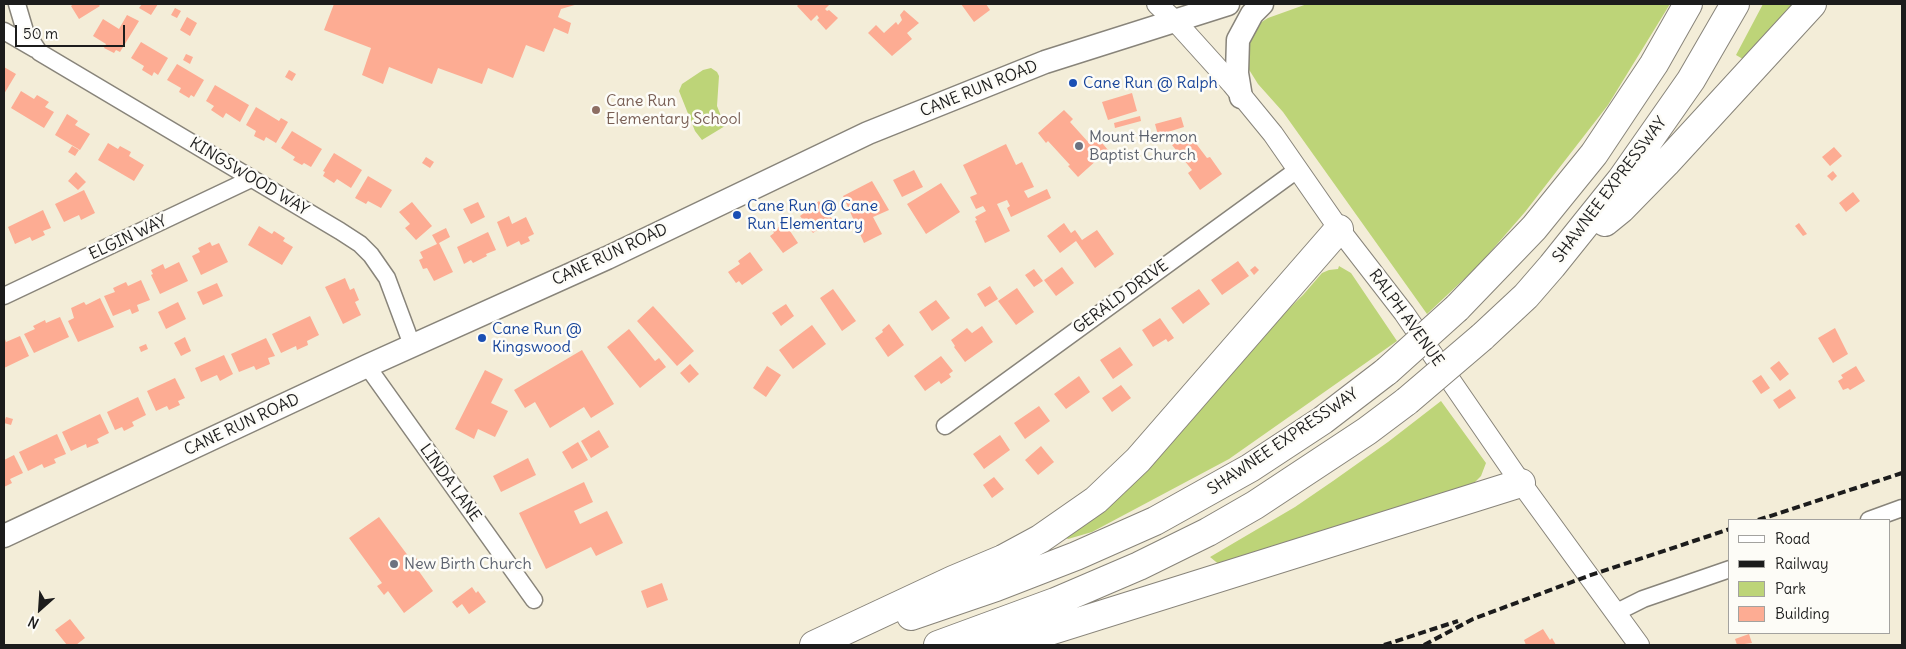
<!DOCTYPE html>
<style>
body{margin:0}
#map{position:relative;width:1906px;height:649px;overflow:hidden;background:#f3edd8;font-family:Delius,sans-serif}
canvas{display:block}
.frame{position:absolute;inset:0;border:5px solid #1c1c1c;pointer-events:none}
.legend{position:absolute;left:1728px;top:519px;width:162px;height:115px;box-sizing:border-box;background:#fdfcf7;border:1px solid #a3a29f;margin:0;padding:6px 9px;list-style:none;font-size:15px;color:#1c1c1c}
.legend li{display:flex;align-items:center;gap:10px;height:25px}
.legend b{width:25px;border:1px solid #a3a29f}
.north{position:absolute;left:15px;top:584px;width:50px;height:50px;-webkit-text-stroke:4px #fdfcf7;paint-order:stroke;rotate:206deg;font-size:14px;font-weight:700;line-height:20px;text-align:center;color:#1c1c1c}
.north::after{content:'';display:block;margin:auto;width:18px;height:22px;background:#1c1c1c;clip-path:polygon(50% 0,100% 100%,50% 72%,0 100%)}
.scale{position:absolute;left:15px;top:25px;width:110px;height:22px;box-sizing:border-box;border:2px solid #1c1c1c;border-top:0;padding-left:6px;font-size:15px;line-height:18px;white-space:nowrap;color:#1c1c1c;-webkit-text-stroke:4px #fdfcf7;paint-order:stroke}
</style>
<div id="map">
<canvas width="1906" height="649"></canvas>
<div class="frame"></div>
<ul class="legend">
<li><b style="height:6px;background:#fff"></b>Road</li>
<li><b style="height:6px;background:#1c1c1c"></b>Railway</li>
<li><b style="height:14px;background:#bdd478"></b>Park</li>
<li><b style="height:14px;background:#fdac93"></b>Building</li>
</ul>
<div class="north">N</div>
<div class="scale">50 m</div>
</div>
<script>
const ctx = document.querySelector('canvas').getContext('2d');
ctx.lineJoin = 'round';
function fillPath(path, color) {
  ctx.fillStyle = color;
  ctx.fill(path, 'evenodd');
}
function toPath(rows) {
  const path = new Path2D();
  for (const r of rows) {
    path.moveTo(r[0], r[1]);
    for (let i = 2; i < r.length; i += 2) path.lineTo(r[i], r[i + 1]);
  }
  return path;
}
function strokePath(path, color, width, dash) {
  ctx.strokeStyle = color;
  ctx.lineWidth = width;
  ctx.lineCap = dash ? 'butt' : 'round';
  ctx.setLineDash(dash || []);
  ctx.stroke(path);
}
function label(font, color, halo, rows, align = 'center') {
  ctx.font = font + ' Delius,sans-serif';
  ctx.lineWidth = 5;
  ctx.setLineDash([]);
  ctx.textBaseline = 'middle';
  ctx.strokeStyle = halo;
  ctx.fillStyle = color;
  for (const [text, x, y, turn = 0] of rows) {
    ctx.save();
    ctx.translate(x, y);
    ctx.rotate((+turn || 0) * Math.PI / 180);
    ctx.textAlign = isNaN(turn) ? turn : align;
    if (halo) ctx.strokeText(text, 0, 0);
    ctx.fillText(text, 0, 0);
    ctx.restore();
  }
}
fillPath(toPath([
 [1307,4,1670,4,1608,105,1525,212,1479,265,1427,314,1283,112,1258,84,1248,68,1247,48,1255,30,1260,23,1268,18],
 [1763,4,1803,4,1748,62,1736,55],
 [711,68,717,72,719,76,717,106,725,126,702,140,695,131,679,91,682,84,703,70],
 [1339,266,1351,273,1397,341,1229,459,1092,532,1068,539,1066,538,1273,324,1303,295,1322,273,1329,270,1338,269],
 [1441,401,1486,463,1481,476,1470,487,1221,566,1210,557,1295,507,1333,481,1388,442]
]), '#bdd478');
fillPath(toPath([
 [74,4,98,4,100,6,79,19,71,6],
 [142,4,158,4,151,15,139,8],
 [334,4,578,4,561,9,558,17,571,23,568,34,554,28,544,52,526,45,513,78,488,68,482,84,438,68,432,84,389,67,383,84,362,75,371,48,324,30],
 [799,4,830,4,825,9,827,11,829,10,838,18,826,30,817,20,819,18,817,15,811,21,797,6],
 [961,4,986,4,990,10,974,22],
 [175,8,181,11,177,18,171,15],
 [904,10,919,23,907,33,912,39,892,56,868,33,876,25,884,33,896,22,898,25,902,20,900,15],
 [127,15,139,21,120,52,116,50,114,53,104,48,106,44,93,36,103,19,119,29],
 [187,17,197,23,190,36,180,30],
 [141,42,168,58,158,75,154,72,152,76,142,70,144,66,131,58],
 [186,54,193,57,190,64,183,60],
 [177,64,204,80,194,97,191,95,189,98,179,92,181,88,167,80],
 [4,67,16,74,4,94],
 [289,70,296,74,292,81,285,77],
 [215,85,249,105,240,122,226,113,223,118,211,110,214,106,206,101],
 [21,91,34,99,37,95,49,102,45,107,54,112,44,128,11,108],
 [1132,93,1137,111,1108,120,1102,102],
 [256,107,279,121,281,118,288,122,276,143,266,137,264,141,254,136,256,131,246,125],
 [1064,110,1073,119,1070,122,1089,143,1097,137,1108,150,1078,177,1068,166,1070,165,1048,141,1046,143,1038,133],
 [67,114,78,121,75,125,90,134,80,150,55,135],
 [1140,116,1141,121,1115,128,1114,123],
 [1181,117,1184,127,1158,135,1155,124],
 [292,131,322,149,311,167,304,163,302,165,293,160,295,157,281,148],
 [1188,133,1207,158,1210,157,1222,174,1200,190,1188,173,1192,170,1172,145],
 [108,143,118,149,120,146,131,152,129,156,144,165,134,181,98,160],
 [1006,144,1016,165,1022,162,1034,187,1024,191,1028,198,1047,189,1051,198,1011,217,1007,208,1010,206,1007,200,997,204,1010,231,985,243,975,221,977,220,975,217,986,211,983,206,976,209,970,197,977,194,963,165],
 [72,146,79,150,75,156,68,152],
 [1834,147,1842,156,1830,166,1822,157],
 [334,153,362,170,351,188,337,179,334,183,323,176,325,172,323,171],
 [426,157,434,162,430,168,422,163],
 [914,170,923,187,902,197,893,180],
 [1833,171,1837,176,1832,181,1827,176],
 [76,172,86,182,78,190,68,181],
 [368,176,392,190,381,208,368,201,366,204,355,198],
 [872,181,889,210,873,217,882,234,864,243,843,196],
 [941,183,960,212,926,234,907,204],
 [84,190,95,213,81,220,79,215,64,222,55,204],
 [1853,192,1860,201,1846,212,1839,203],
 [819,201,832,219,813,233,800,216],
 [412,202,432,226,416,240,405,228,410,224,399,212],
 [478,202,485,217,471,224,463,209],
 [43,210,51,228,43,231,45,235,32,241,30,237,15,244,8,227],
 [509,216,512,224,526,217,534,234,528,237,530,241,521,245,519,241,507,247,497,222],
 [1064,223,1071,233,1075,230,1082,240,1097,230,1114,254,1095,268,1076,241,1060,253,1047,236],
 [1799,223,1807,234,1803,236,1795,226],
 [786,225,798,243,783,253,770,236,774,233,773,231,780,226,781,228],
 [259,226,272,234,274,231,285,238,283,241,293,247,282,265,248,245],
 [446,228,450,237,439,243,453,272,434,281,427,268,423,269,419,260,423,258,420,252,437,244,432,235],
 [488,232,496,250,486,254,487,256,473,263,471,260,464,264,457,247],
 [210,242,212,246,219,243,228,262,201,275,192,256,200,252,198,248],
 [750,252,763,270,742,285,739,281,736,283,728,272,740,264,738,261],
 [1238,261,1249,276,1222,295,1211,280],
 [179,262,188,281,160,294,151,275,153,274,151,270,163,264,165,269],
 [1255,266,1259,270,1254,275,1250,270],
 [1062,267,1074,283,1056,296,1044,280],
 [1034,269,1043,281,1034,287,1025,275],
 [345,278,350,290,354,288,359,300,355,302,361,315,343,324,325,287],
 [141,280,150,300,137,305,139,311,132,314,130,309,113,316,104,296,115,292,113,288,126,282,128,286],
 [217,283,223,296,203,305,197,292],
 [990,286,998,299,985,307,977,294],
 [1017,288,1034,312,1016,325,998,301],
 [833,289,856,321,842,331,820,298],
 [1199,289,1210,304,1183,324,1171,308],
 [100,298,114,327,78,342,68,321,74,318,71,308,84,302,86,305],
 [936,300,950,318,932,331,919,312],
 [178,302,186,319,166,329,158,312],
 [786,304,794,316,781,326,772,313],
 [653,306,694,351,677,366,637,321],
 [310,316,319,335,307,341,308,345,297,350,296,346,281,353,272,334],
 [60,317,69,337,34,353,24,334,35,329,33,326,45,320,46,323],
 [1160,318,1174,338,1168,342,1166,339,1153,347,1142,330],
 [889,324,904,345,888,357,875,338,883,332,882,330],
 [812,325,826,344,793,369,779,350],
 [982,326,993,342,965,362,954,347,955,346,951,340,967,328,972,333],
 [1835,328,1848,354,1833,363,1818,338],
 [629,329,655,361,659,358,666,367,640,388,607,347],
 [4,336,6,342,20,336,29,356,4,368],
 [185,337,191,351,181,356,174,343],
 [266,338,275,356,268,358,270,364,256,370,254,366,239,372,231,354],
 [146,344,148,349,141,352,139,347],
 [1120,347,1133,365,1113,379,1100,360],
 [582,350,614,404,591,418,584,407,550,428,535,402,525,408,514,390],
 [224,355,233,374,220,381,217,375,201,382,195,368],
 [941,356,953,371,949,374,951,377,941,384,939,381,925,391,914,376],
 [1779,361,1789,374,1780,381,1770,368],
 [690,364,699,374,689,383,680,373],
 [767,366,781,375,766,397,753,388],
 [1856,366,1865,381,1850,390,1848,388,1843,390,1838,381,1843,378,1841,375],
 [485,370,503,379,491,403,508,411,495,437,478,429,474,439,455,429],
 [1761,375,1770,388,1761,394,1752,381],
 [1079,376,1090,392,1066,409,1054,394],
 [175,378,185,398,178,401,180,405,169,410,167,406,156,411,147,391],
 [1121,385,1131,398,1112,412,1102,398],
 [1790,389,1796,398,1779,409,1773,400],
 [138,397,146,415,132,422,134,426,124,431,122,427,115,430,107,412],
 [1039,406,1050,421,1025,439,1014,423],
 [100,414,109,433,97,439,99,443,87,448,86,444,71,451,62,432],
 [6,417,13,419,11,425,4,423],
 [599,430,609,447,591,458,581,441],
 [57,434,66,454,54,459,56,463,44,468,42,464,28,471,19,452],
 [1000,435,1010,450,984,469,973,454],
 [578,442,588,460,572,469,562,452],
 [1041,446,1054,462,1038,475,1025,460],
 [14,455,23,473,10,479,12,483,4,487,4,460],
 [528,458,536,475,501,492,493,476],
 [994,477,1004,489,992,498,983,485],
 [584,482,593,502,574,511,580,524,607,511,623,543,596,556,591,547,546,569,519,513],
 [379,517,412,561,416,558,422,567,418,570,433,591,404,613,388,591,384,595,377,586,382,583,349,538],
 [662,583,668,600,647,608,641,591],
 [472,587,476,593,478,591,486,602,469,614,462,604,457,608,452,602],
 [70,619,85,638,76,645,67,645,55,630],
 [1543,629,1550,640,1552,638,1556,645,1526,645,1524,640],
 [1749,634,1752,643,1737,645,1735,639]
]), '#fdac93');
const minor = toPath([
 [17,4,25,31,39,52,340,231,360,244,371,255,387,278,412,345],
 [4,31,35,49],
 [4,296,251,179],
 [367,366,534,600],
 [945,426,1297,170],
 [1869,520,1902,508],
 [1615,613,1643,599,1730,569]
]);
const tertiary = toPath([
 [1157,4,1176,22,1232,84,1273,134,1339,229,1404,313,1521,483,1639,645]
]);
const secondary = toPath([
 [1241,97,1237,73,1238,40,1252,14,1262,4],
 [4,536,367,366,607,258,868,133,1045,62,1228,4]
]);
const motorway = toPath([
 [1605,222,1621,209,1666,163,1812,4],
 [1457,308,1534,228,1594,154,1654,64,1688,4],
 [1482,337,1526,296,1552,266,1621,180,1691,80,1735,4],
 [911,616,996,587,1076,556,1155,521,1250,468,1323,420,1387,371],
 [814,645,953,580,1003,559,1040,539,1096,500,1138,460,1339,229],
 [938,645,1055,602,1139,566,1208,532,1255,505,1367,431,1407,401],
 [995,645,1027,638,1521,483]
]);
strokePath(minor, '#88847a', 19);
strokePath(tertiary, '#88847a', 22);
strokePath(secondary, '#88847a', 25);
strokePath(motorway, '#88847a', 30);
strokePath(minor, '#fff', 16);
strokePath(tertiary, '#fff', 20);
strokePath(secondary, '#fff', 22);
strokePath(motorway, '#fff', 28);
strokePath(toPath([
 [1758,520,1902,473],
 [1384,645,1458,621],
 [1424,645,1473,619,1588,576,1730,529]
]), '#1c1c1c', 4, [8, 4]);
const motorwayBridge = toPath([
 [1387,371,1457,308],
 [1407,401,1482,337]
]);
strokePath(motorwayBridge, '#88847a', 30, []);
strokePath(motorwayBridge, '#fff', 28);
for (const [x, y, r, color] of [
 [1073,83,5,"#1a4fb4"],
 [596,110,5,"#8d6e63"],
 [1079,146,5,"#6b7280"],
 [737,215,5,"#1a4fb4"],
 [482,338,5,"#1a4fb4"],
 [394,564,5,"#6b7280"]
]) {
  const dot = new Path2D();
  dot.arc(x, y, r, 0, 2 * Math.PI);
  ctx.fillStyle = color;
  ctx.fill(dot);
  strokePath(dot, '#fdfcf7', 2);
}
label('16px', '#164399', '#fdfcf7', [
 ["Cane Run @ Ralph",1083,83],
 ["Cane Run @ Cane",747,206],
 ["Run Elementary",747,224],
 ["Cane Run @",492,329],
 ["Kingswood",492,347]
], 'left');
label('16px', '#1c1c1c', '#fdfcf7', [
 ["CANE RUN ROAD",979,89,-22],
 ["KINGSWOOD WAY",249,177,31],
 ["SHAWNEE EXPRESSWAY",1610,190,-53],
 ["ELGIN WAY",128,238,-25],
 ["CANE RUN ROAD",610,255,-25],
 ["GERALD DRIVE",1121,297,-36],
 ["RALPH AVENUE",1406,318,54],
 ["CANE RUN ROAD",242,425,-25],
 ["SHAWNEE EXPRESSWAY",1283,442,-34],
 ["LINDA LANE",450,483,54]
]);
label('16px', '#785e54', '#fdfcf7', [
 ["Cane Run",606,101],
 ["Elementary School",606,119]
], 'left');
label('16px', '#5b616d', '#fdfcf7', [
 ["Mount Hermon",1089,137],
 ["Baptist Church",1089,155],
 ["New Birth Church",404,564]
], 'left');
</script>
